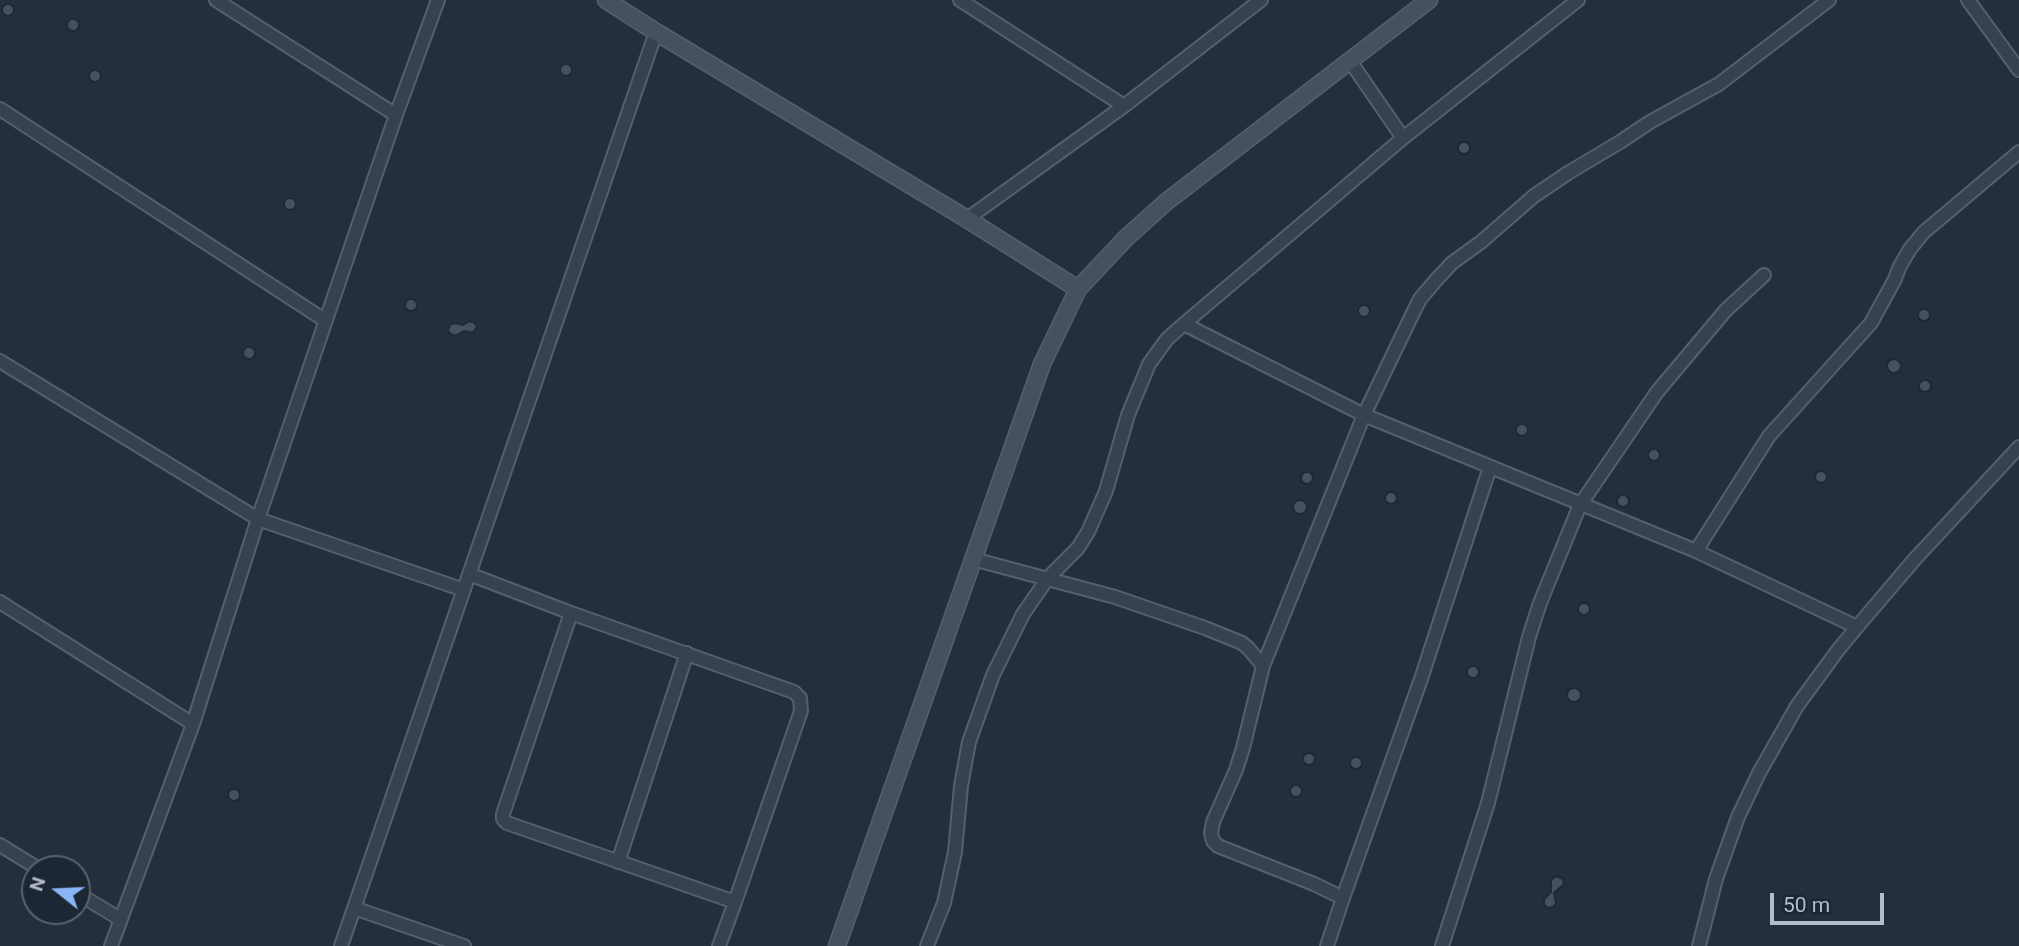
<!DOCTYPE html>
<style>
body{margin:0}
#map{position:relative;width:2019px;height:946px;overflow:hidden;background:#242f3e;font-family:Roboto,sans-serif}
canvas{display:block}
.north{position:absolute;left:21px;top:855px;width:70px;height:70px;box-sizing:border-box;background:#1d2633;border:2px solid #59626f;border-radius:50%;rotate:288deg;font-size:19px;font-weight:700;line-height:28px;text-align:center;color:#b4bcc9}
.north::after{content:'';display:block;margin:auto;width:24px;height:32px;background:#8ab4f8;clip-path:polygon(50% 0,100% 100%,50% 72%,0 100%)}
.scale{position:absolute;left:1770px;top:893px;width:114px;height:32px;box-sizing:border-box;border:4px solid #b4bcc9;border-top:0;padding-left:9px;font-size:21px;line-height:24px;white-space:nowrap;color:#b4bcc9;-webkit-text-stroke:5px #1d2633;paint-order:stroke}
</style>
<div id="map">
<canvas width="2019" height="946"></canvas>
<div class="north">N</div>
<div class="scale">50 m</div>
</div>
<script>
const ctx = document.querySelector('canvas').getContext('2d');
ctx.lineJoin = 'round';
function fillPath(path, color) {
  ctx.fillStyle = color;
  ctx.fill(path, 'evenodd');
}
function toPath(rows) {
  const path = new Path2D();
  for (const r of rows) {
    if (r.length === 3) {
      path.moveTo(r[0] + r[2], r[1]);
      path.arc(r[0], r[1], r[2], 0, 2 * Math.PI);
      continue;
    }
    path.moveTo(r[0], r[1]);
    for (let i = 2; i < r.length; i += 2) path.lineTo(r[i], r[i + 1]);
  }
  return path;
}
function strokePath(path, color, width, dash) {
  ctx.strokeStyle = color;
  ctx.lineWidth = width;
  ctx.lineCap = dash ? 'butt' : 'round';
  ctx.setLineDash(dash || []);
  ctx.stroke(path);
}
const building = toPath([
 [8,10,6],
 [73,25,6],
 [566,70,6],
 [95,76,6],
 [1464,148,6],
 [290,204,6],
 [411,305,6],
 [1364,311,6],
 [1924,315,6],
 [469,321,475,323,477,327,473,333,464,331,455,336,449,333,448,329,451,324,455,323,463,325,469,321],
 [249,353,6],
 [1894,366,7],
 [1925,386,6],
 [1522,430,6],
 [1654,455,6],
 [1821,477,6],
 [1307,478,6],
 [1391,498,6],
 [1623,501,6],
 [1300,507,7],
 [1584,609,6],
 [1473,672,6],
 [1574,695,7],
 [1309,759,6],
 [1356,763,6],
 [1296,791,6],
 [234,795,6],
 [1556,876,1563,879,1564,884,1554,893,1556,903,1553,907,1548,908,1544,905,1544,899,1551,892,1551,880,1556,876]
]);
fillPath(building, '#455162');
strokePath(building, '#1f2835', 2);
const street = toPath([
 [216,0,396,115],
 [960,0,1124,106],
 [1968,0,2019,70],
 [1350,61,1403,138],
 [0,109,326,321],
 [967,219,1124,106,1261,0],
 [1184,324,1403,138,1578,0],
 [0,361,258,519,464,590],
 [1696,551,1769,436,1871,323,1894,281,1900,266,1910,249,1924,232,2019,152],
 [973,559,1115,597,1205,628,1242,643,1248,648,1263,666,1243,748,1236,770,1213,822,1211,833,1213,841,1218,846,1314,884,1343,898,1327,946],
 [469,574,571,613],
 [0,602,193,724],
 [1263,666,1364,415,1412,315,1420,299,1437,279,1452,263,1481,242,1534,196,1568,173,1620,142,1650,122,1719,84,1829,0],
 [0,845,39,869],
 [618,862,687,653],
 [77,893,120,919],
 [1343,898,1421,679,1490,467],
 [354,908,464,946],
 [111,946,193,724,258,519,396,115,438,0],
 [341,946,656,32],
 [719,946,735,902,801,711,800,698,794,692,571,613,503,814,503,819,507,823,735,902],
 [927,946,944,903,955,852,961,786,969,742,993,675,1023,614,1048,578,1078,548,1088,532,1106,491,1128,415,1149,364,1167,339,1184,324,1364,415,1696,551,1857,627],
 [1442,946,1488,803,1529,637,1540,603,1580,505,1657,392,1726,310,1764,275],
 [1699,946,1716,879,1738,817,1759,773,1797,706,1838,650,1857,627,1914,560,2019,447]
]);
const secondary = toPath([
 [606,0,656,32,967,219,1078,289],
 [837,946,1042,364,1078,289,1126,238,1166,202,1429,0]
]);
strokePath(street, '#565f6c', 16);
strokePath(secondary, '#565f6c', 19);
strokePath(street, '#38414e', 12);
strokePath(secondary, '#465061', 16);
</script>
